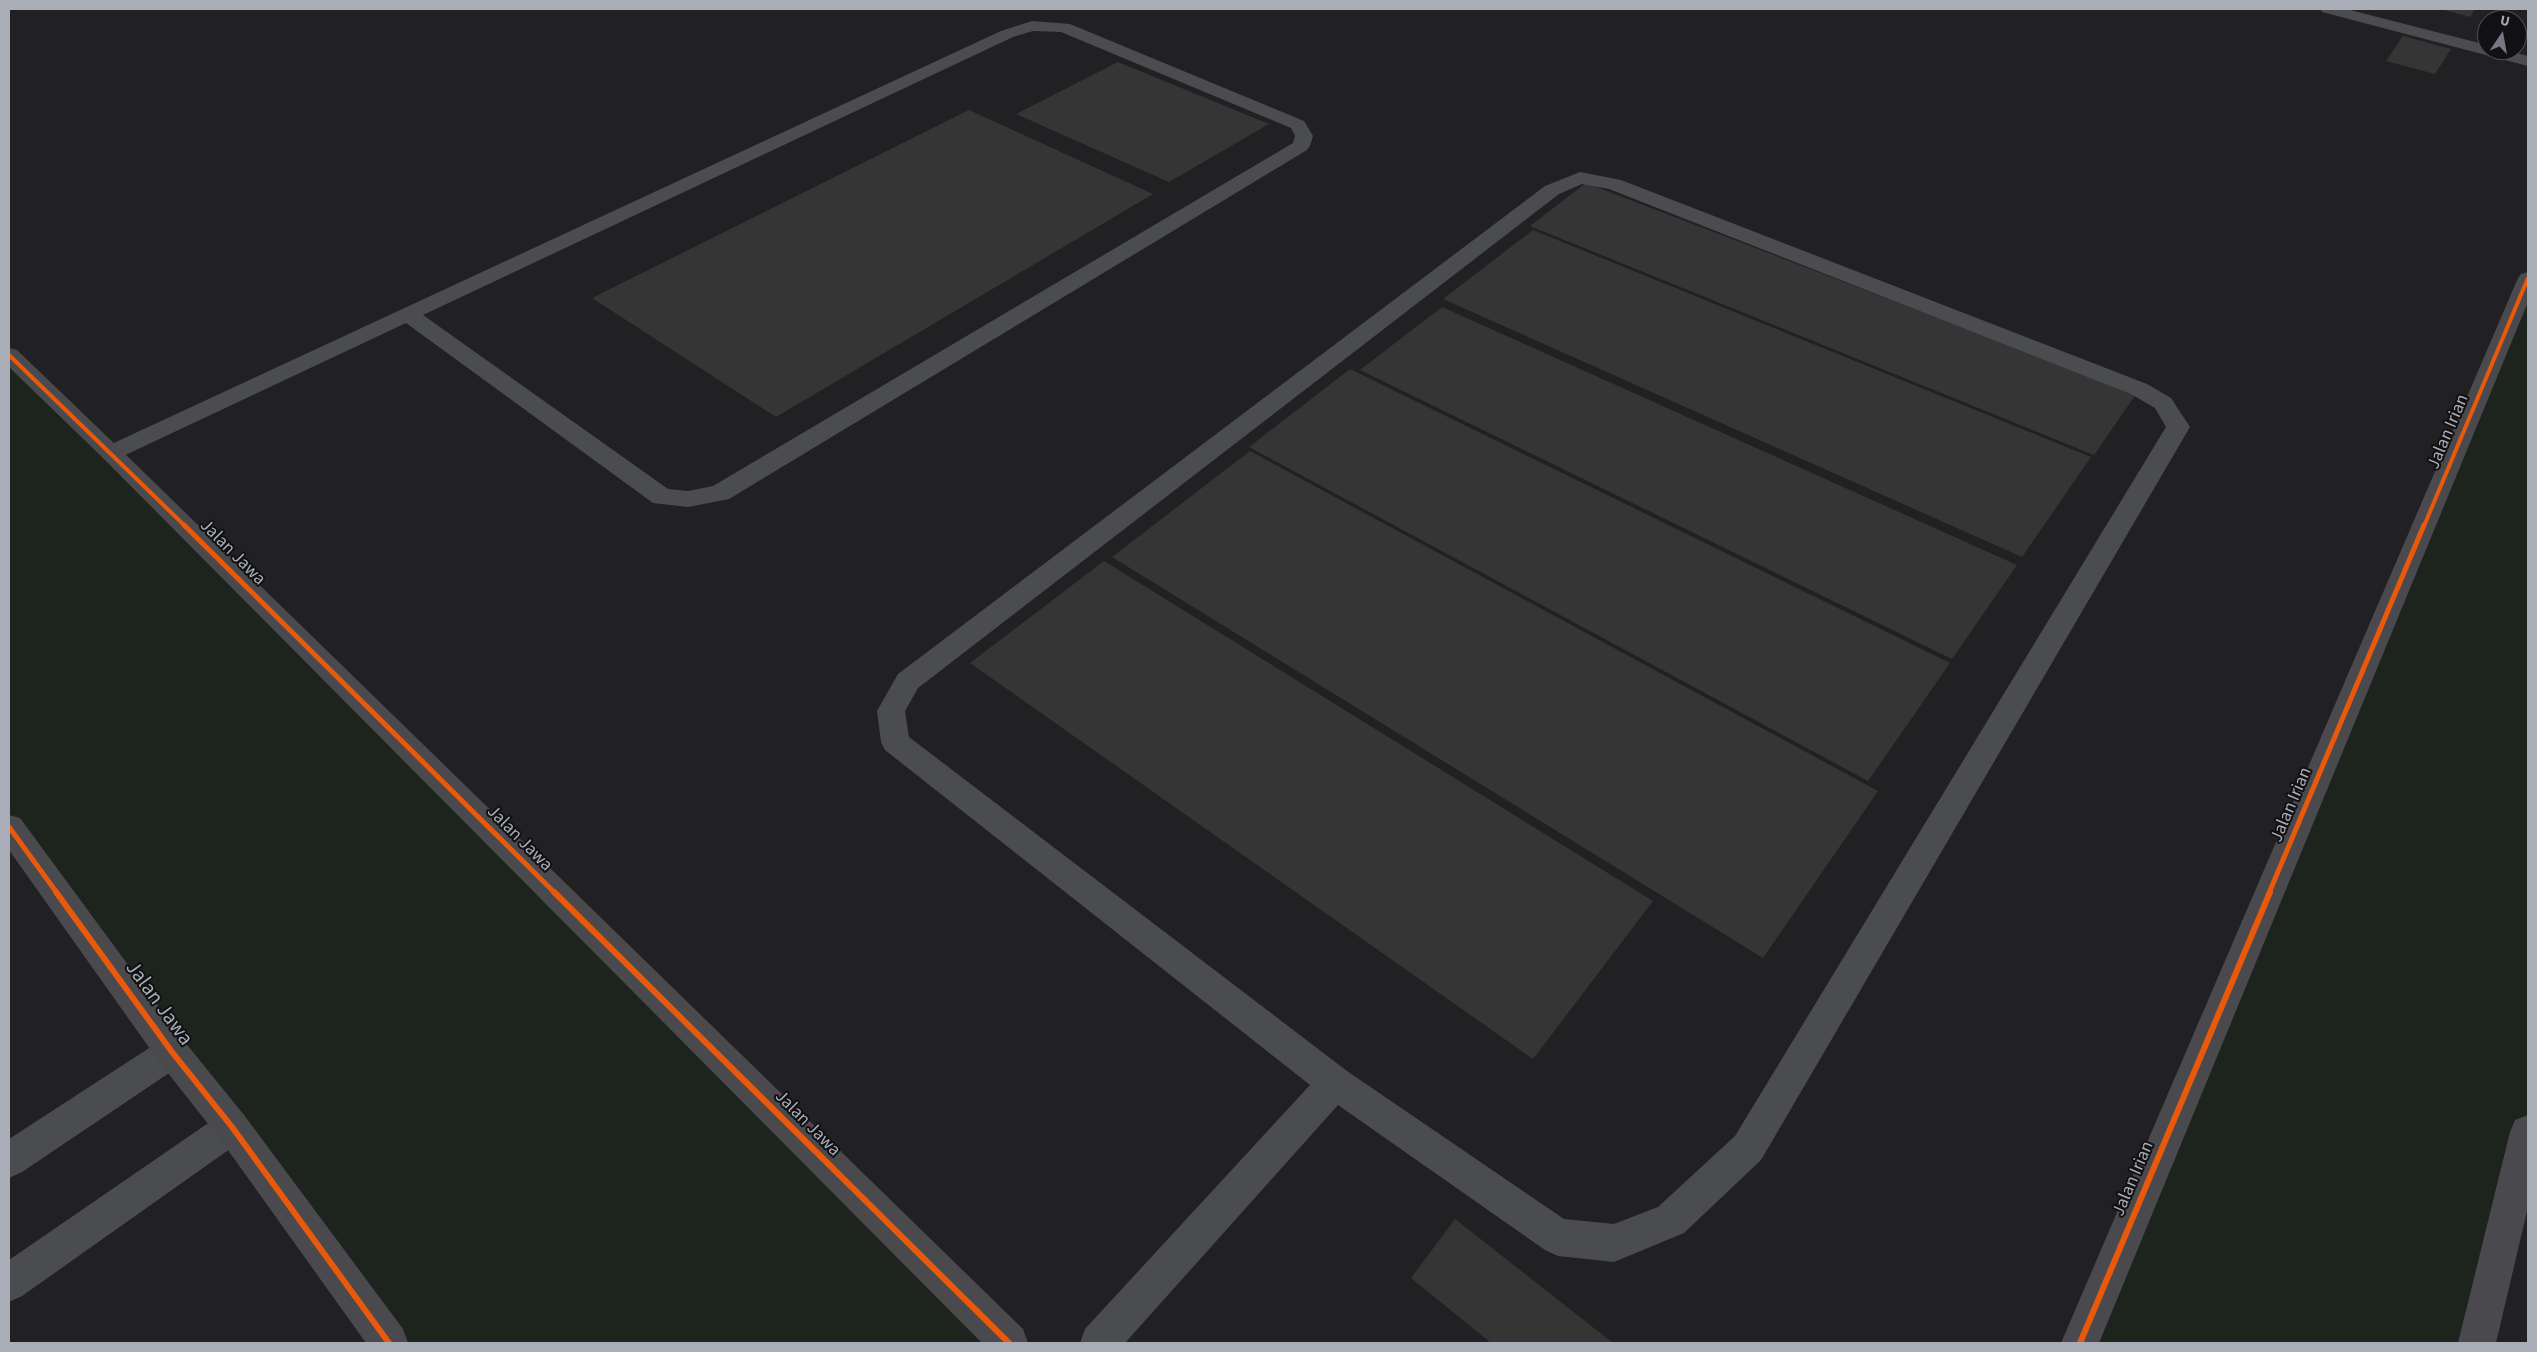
<!DOCTYPE html>
<style>
body{margin:0}
#map{position:relative;width:2537px;height:1352px;overflow:hidden;background:#171717;font-family:"Source Sans 3",sans-serif}
canvas{display:block}
.frame{position:absolute;inset:0;border:10px solid #a8adb8;pointer-events:none}
.north{position:absolute;left:2477px;top:10px;width:50px;height:50px;box-sizing:border-box;background:#111113;border:1px solid #4d4f55;border-radius:50%;rotate:12deg;font-size:14px;font-weight:700;line-height:20px;text-align:center;color:#a8adb8}
.north::after{content:'';display:block;margin:auto;width:18px;height:22px;background:#757880;clip-path:polygon(50% 0,100% 100%,50% 72%,0 100%)}
</style>
<div id="map">
<canvas width="2537" height="1352"></canvas>
<div class="frame"></div>
<div class="north">U</div>
</div>
<script>
const ctx = document.querySelector('canvas').getContext('2d');
ctx.lineJoin = 'round';
function fillPath(path, color) {
  ctx.fillStyle = color;
  ctx.fill(path, 'evenodd');
}
function toPath(rows) {
  const path = new Path2D();
  for (const r of rows) {
    path.moveTo(r[0], r[1]);
    for (let i = 2; i < r.length; i += 2) path.lineTo(r[i], r[i + 1]);
  }
  return path;
}
function strokePath(path, color, width, dash) {
  ctx.strokeStyle = color;
  ctx.lineWidth = width;
  ctx.lineCap = dash ? 'butt' : 'round';
  ctx.setLineDash(dash || []);
  ctx.stroke(path);
}
function label(font, color, halo, rows, align = 'center') {
  ctx.font = font + ' "Source Sans 3",sans-serif';
  ctx.lineWidth = 4;
  ctx.setLineDash([]);
  ctx.textBaseline = 'middle';
  ctx.strokeStyle = halo;
  ctx.fillStyle = color;
  for (const [text, x, y, turn = 0] of rows) {
    ctx.save();
    ctx.translate(x, y);
    ctx.rotate((+turn || 0) * Math.PI / 180);
    ctx.textAlign = isNaN(turn) ? turn : align;
    if (halo) ctx.strokeText(text, 0, 0);
    ctx.fillText(text, 0, 0);
    ctx.restore();
  }
}
fillPath(toPath([
 [9,9,2528,9,2528,1343,9,1343],
 [2487,20,2517,20,2517,50,2487,50]
]), '#212123');
fillPath(toPath([
 [2528,278,2528,1132,2477,1343,2080,1343],
 [9,359,997,1343,386,1343,9,826]
]), '#1d241e');
fillPath(toPath([
 [2440,9,2475,9,2470,17],
 [2403,36,2451,49,2435,74,2386,61],
 [1118,62,1269,124,1169,182,1016,114],
 [969,110,1153,194,776,417,592,298],
 [1586,183,2136,394,2094,455,1530,226],
 [1533,230,2091,457,2022,557,1443,299],
 [1442,307,2017,565,1952,659,1360,370],
 [1350,369,1950,663,1868,781,1249,447],
 [1250,451,1878,791,1763,958,1112,557],
 [1104,561,1653,901,1533,1059,970,663],
 [1455,1219,1613,1343,1491,1343,1411,1278]
]), '#353536');
fillPath(toPath([
 [2320,9,2346,9,2487,45,2487,50,2505,50,2528,56,2528,66,2322,12,2320,9],
 [1032,21,1070,24,1304,121,1313,136,1310,146,1307,150,729,499,688,507,653,503,406,323,119,458,111,461,103,458,99,453,103,448,1001,31,1032,21],
 [1033,31,1061,32,1291,128,1295,136,1293,143,713,486,688,491,668,489,423,315,1013,37,1033,31],
 [1580,172,1621,180,2147,384,2171,398,2190,427,1761,1160,1684,1233,1614,1262,1558,1256,1545,1250,1338,1105,1125,1343,1080,1343,1085,1329,1310,1085,885,750,881,742,877,711,898,674,1545,186,1580,172],
 [1582,184,1609,189,2131,394,2155,408,2166,427,1735,1136,1658,1207,1614,1224,1564,1219,1347,1071,909,737,905,711,918,688,1559,194,1582,184],
 [172,1036,184,1041,189,1052,184,1063,22,1172,9,1178,9,1139,160,1041,172,1036],
 [232,1110,244,1115,250,1127,244,1139,22,1296,9,1302,9,1260,220,1115,232,1110]
]), '#4b4c50');
fillPath(toPath([
 [2528,272,2528,302,2099,1343,2061,1343,2518,278,2521,274,2528,272],
 [9,348,17,350,119,448,1023,1329,1028,1343,982,1343,103,458,9,367,9,348],
 [9,815,20,818,184,1041,244,1115,403,1329,408,1343,366,1343,220,1139,160,1063,9,850,9,815],
 [2528,1115,2528,1207,2496,1343,2458,1343,2510,1132,2515,1120,2528,1115]
]), '#4a4a4e');
strokePath(toPath([
 [9,355,185,526],
 [2424,526,2528,278]
]), '#e8590c', 4);
strokePath(toPath([
 [184,525,555,893],
 [9,827,57,893],
 [2269,893,2424,525]
]), '#e8590c', 5);
strokePath(toPath([
 [56,892,172,1052,232,1127,389,1343],
 [554,892,1009,1343],
 [2080,1343,2270,892]
]), '#e8590c', 6);
label('18px', '#a8adb8', '#111113', [
 ["Jalan Irian",2449,432,-67],
 ["Jalan Jawa",232,553,45],
 ["Jalan Irian",2292,805,-67],
 ["Jalan Jawa",519,839,45],
 ["Jalan Jawa",807,1124,45],
 ["Jalan Irian",2134,1179,-67]
]);
label('21px', '#a8adb8', '#111113', [
 ["Jalan Jawa",158,1004,54]
]);
</script>
